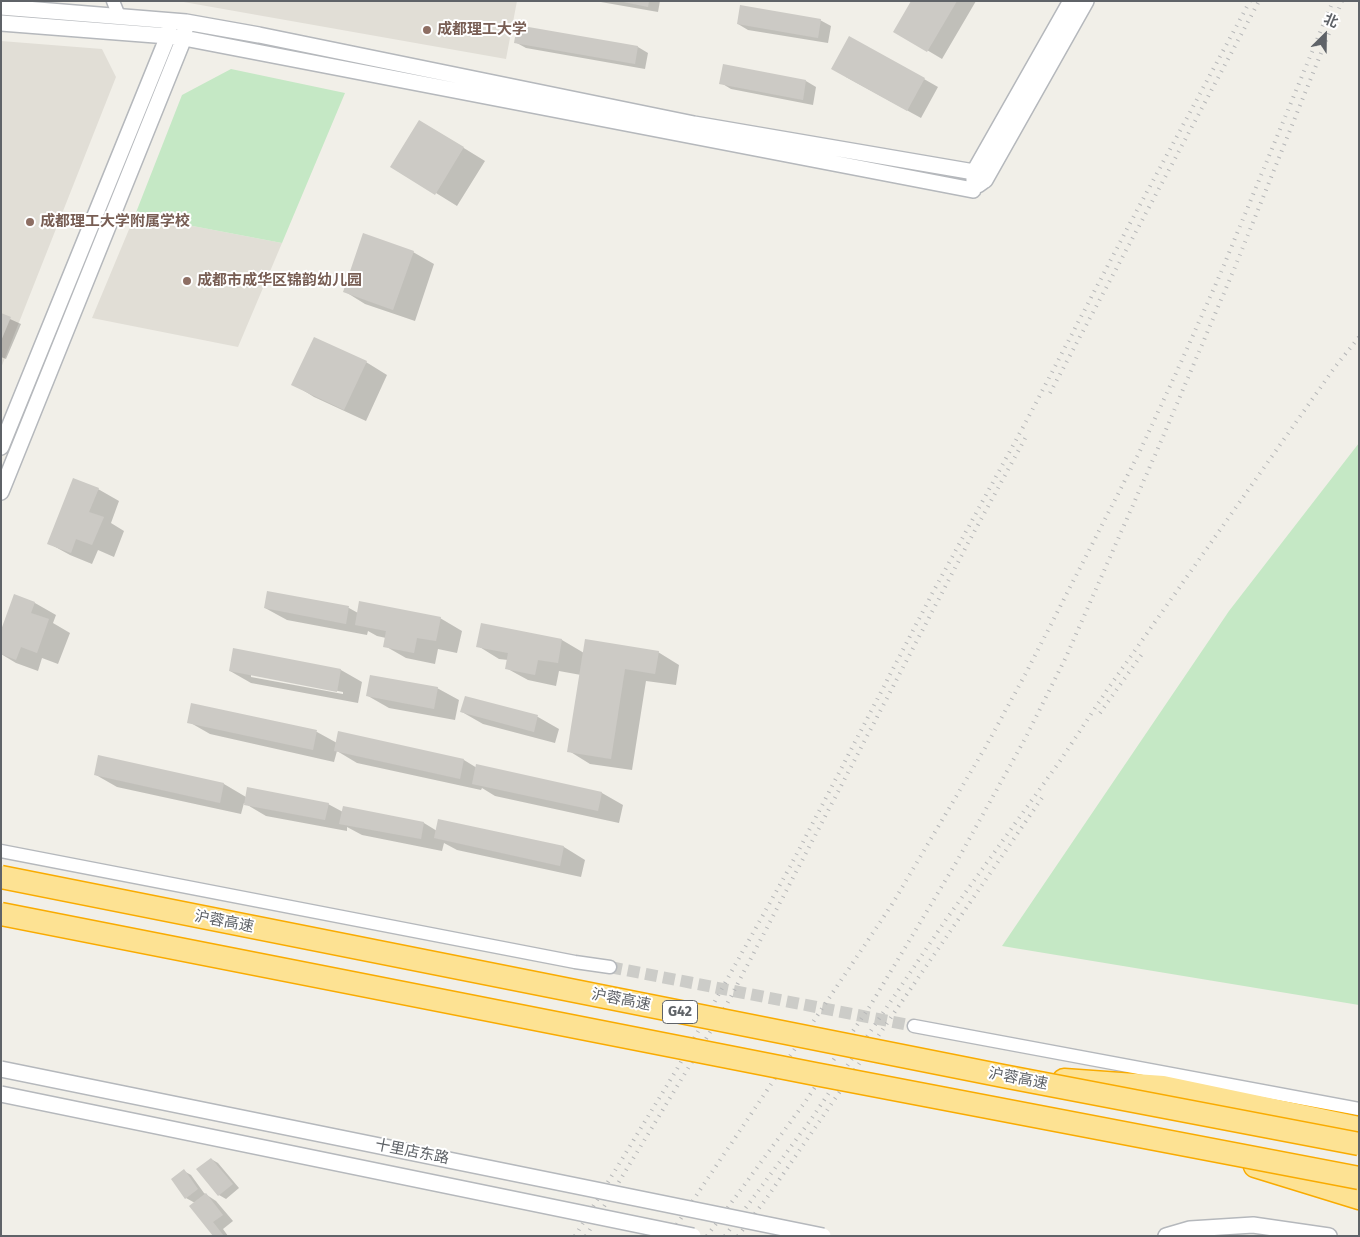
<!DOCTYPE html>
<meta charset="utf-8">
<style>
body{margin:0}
#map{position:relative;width:1360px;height:1237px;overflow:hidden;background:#f1efe8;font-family:"Fira Sans","Noto Sans SC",sans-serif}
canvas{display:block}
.frame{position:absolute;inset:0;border:2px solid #5f6368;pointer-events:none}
.north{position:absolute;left:1300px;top:10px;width:50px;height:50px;-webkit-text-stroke:4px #fff;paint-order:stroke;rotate:23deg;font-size:14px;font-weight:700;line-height:20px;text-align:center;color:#5f6368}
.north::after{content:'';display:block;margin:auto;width:18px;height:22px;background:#5f6368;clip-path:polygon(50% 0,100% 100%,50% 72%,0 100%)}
</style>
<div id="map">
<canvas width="1360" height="1237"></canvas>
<div class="frame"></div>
<div class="north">北</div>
</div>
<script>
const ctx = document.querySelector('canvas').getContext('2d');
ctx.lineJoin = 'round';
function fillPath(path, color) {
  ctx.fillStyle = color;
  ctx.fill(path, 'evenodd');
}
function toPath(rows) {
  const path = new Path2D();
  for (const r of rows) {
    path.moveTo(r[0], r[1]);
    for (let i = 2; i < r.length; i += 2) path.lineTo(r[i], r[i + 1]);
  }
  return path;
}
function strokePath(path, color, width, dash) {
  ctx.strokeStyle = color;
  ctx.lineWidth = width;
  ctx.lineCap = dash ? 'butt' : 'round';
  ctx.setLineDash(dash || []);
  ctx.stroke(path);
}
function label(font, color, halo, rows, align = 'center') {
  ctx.font = font + ' "Fira Sans","Noto Sans SC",sans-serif';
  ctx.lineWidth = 4;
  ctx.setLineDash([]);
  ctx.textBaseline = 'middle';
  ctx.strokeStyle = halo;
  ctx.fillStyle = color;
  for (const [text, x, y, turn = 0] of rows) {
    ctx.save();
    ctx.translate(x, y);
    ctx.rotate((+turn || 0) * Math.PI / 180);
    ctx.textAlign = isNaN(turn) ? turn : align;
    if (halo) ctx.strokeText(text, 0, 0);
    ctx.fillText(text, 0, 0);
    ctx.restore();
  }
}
fillPath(toPath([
 [178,1,517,1,506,59],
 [1,41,102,49,116,77,1,368],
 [135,215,282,243,238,347,92,318]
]), '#e1ded6');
fillPath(toPath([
 [231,69,345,93,282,243,135,215,182,95],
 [1359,443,1359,1005,1002,946,1229,611]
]), '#c5e8c5');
fillPath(toPath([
 [595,1,660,1,658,12],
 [912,1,976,1,942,59,895,31],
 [820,20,831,26,828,43,748,30,738,24],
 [515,42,638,47,648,53,645,69,526,48],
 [724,66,806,81,816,87,813,105,731,89,721,83],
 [846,77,924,79,938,87,921,118],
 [441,134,485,161,457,206,436,193],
 [413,252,434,264,415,321,365,304,344,291],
 [1,315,21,324,6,359,1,357],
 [366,362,387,375,366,421,314,397,293,384],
 [98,489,119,501,111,523,124,531,114,557,98,550,92,564,70,555,48,543],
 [15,596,35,603,56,615,53,623,70,633,58,664,42,658,38,671,16,663,1,654,1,633],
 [265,608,349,608,358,613,440,618,462,631,457,653,438,649,435,664,406,658,385,646,386,638,377,636,368,631,367,635,287,620],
 [482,625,562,640,584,653,658,652,679,665,676,685,646,681,632,770,590,764,569,751,581,675,559,671,556,686,528,680,506,668,508,660,499,659,478,646],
 [234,650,341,670,362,682,358,703,251,683,230,671],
 [251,674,343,692,343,694,251,677],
 [437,688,459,700,455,720,389,708,368,696],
 [192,704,317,732,337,743,464,760,477,768,602,793,623,805,619,823,495,796,482,788,481,790,357,763,337,751,334,762,210,734,189,722],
 [462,712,538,717,559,729,555,743,483,724],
 [99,757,224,784,246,797,328,804,343,812,424,823,437,831,564,847,585,860,581,877,457,850,444,843,442,851,362,835,347,827,347,831,266,816,244,803,241,814,117,787,96,775],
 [211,1159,218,1163,239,1188,226,1199,219,1195],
 [184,1171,191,1175,204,1193,216,1201,233,1221,223,1229,228,1236,214,1236,195,1203,186,1198]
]), '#0003');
fillPath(toPath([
 [619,1,649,1,648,7],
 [911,1,957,1,927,52,893,32],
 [740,5,821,19,818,38,737,24],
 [517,25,638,46,635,64,514,43],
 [849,36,925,78,907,111,831,69],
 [723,64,806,80,803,100,719,84],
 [419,120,464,147,435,195,390,167],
 [363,233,414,251,393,310,343,292],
 [1,313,11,317,1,341],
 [314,337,367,361,344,410,291,385],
 [73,478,99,488,89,512,104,517,92,545,76,539,71,553,47,544],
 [267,591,349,606,346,624,264,608],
 [14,594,35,602,31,613,49,619,37,653,21,647,16,660,1,654,1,630],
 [359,601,441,617,436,641,417,638,414,653,383,647,386,631,355,625],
 [481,623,562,639,558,663,538,660,535,675,505,669,508,653,476,647],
 [585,639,659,651,655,674,625,669,611,759,567,752],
 [233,648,341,669,337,692,229,671],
 [370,675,438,687,434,709,366,696],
 [465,696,538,715,534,732,460,712],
 [191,703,317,730,313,750,187,723],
 [338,731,464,759,460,779,334,751],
 [98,755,224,783,220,803,94,775],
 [476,764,602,792,598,811,472,784],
 [247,787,329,803,325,820,244,805],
 [343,806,424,822,421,839,339,824],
 [438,819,564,846,560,866,434,838],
 [211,1158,233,1184,218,1196,196,1169],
 [184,1169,198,1189,185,1199,171,1179],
 [206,1193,223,1215,213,1222,224,1236,213,1236,189,1206]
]), '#cccac5');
strokePath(toPath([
 [610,967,914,1026]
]), '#ccccc8', 12, [12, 6]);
const minor = toPath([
 [113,1,119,16],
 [1,851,575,962,610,967],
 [914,1026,1359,1109]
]);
const tertiary = toPath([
 [1,7,186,22,259,35,694,124,974,172,985,180],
 [1,23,168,36,184,38,973,190],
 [974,182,974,172,1071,1],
 [978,185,985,180,1086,1],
 [1,447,168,36,169,27],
 [1,492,184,38,185,29],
 [1166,1236,1190,1229,1253,1225,1329,1236]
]);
const motorway = toPath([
 [1064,1080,1163,1087,1359,1128],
 [1255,1166,1359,1198]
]);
strokePath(minor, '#b5b8bc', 15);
strokePath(tertiary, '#b5b8bc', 18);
strokePath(motorway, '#f9ab00', 25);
strokePath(minor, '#fff', 12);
strokePath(tertiary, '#fff', 15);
strokePath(motorway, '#fde293', 22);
strokePath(toPath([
 [1050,393,1259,1],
 [1100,713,1142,654],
 [575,1236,677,1069,791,865,933,592,1028,418,1128,227,1250,1],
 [586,1236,726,1006,967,545,1028,433],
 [669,1236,891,906,985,748,1026,673,1139,453,1177,371,1219,277,1333,1],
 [707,1236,805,1102,870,1006,957,861,1026,737,1066,657,1159,446,1235,267,1342,1],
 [725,1236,812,1118,945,921,1060,761,1107,690,1335,367,1359,337],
 [738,1236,766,1199,1044,795]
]), '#b6b7b8', 4, [1, 6]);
const tertiaryBridge = toPath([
 [1,1069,823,1236],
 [1,1094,693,1236]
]);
const motorwayBridge = toPath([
 [1,877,1003,1076,1359,1144],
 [1,914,815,1074,1359,1178]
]);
strokePath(tertiaryBridge, '#b5b8bc', 18, []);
strokePath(motorwayBridge, '#f9ab00', 25, []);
strokePath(tertiaryBridge, '#fff', 15);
strokePath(motorwayBridge, '#fde293', 22);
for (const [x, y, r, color] of [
 [427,30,5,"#8d6e63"],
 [30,222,5,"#8d6e63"],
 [187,281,5,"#8d6e63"]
]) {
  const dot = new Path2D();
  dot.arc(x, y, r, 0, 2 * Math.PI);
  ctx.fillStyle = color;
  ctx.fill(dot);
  strokePath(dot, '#fff', 2);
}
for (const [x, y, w] of [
 [680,1012,35]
]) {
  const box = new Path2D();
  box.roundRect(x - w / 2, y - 11.5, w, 23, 4);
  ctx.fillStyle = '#fff';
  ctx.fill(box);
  strokePath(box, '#5f6368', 1);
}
label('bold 14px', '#5f6368', null, [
 ["G42",680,1012]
]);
label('bold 15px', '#785e54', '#fff', [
 ["成都理工大学",437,30],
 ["成都理工大学附属学校",40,222],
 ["成都市成华区锦韵幼儿园",197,281]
], 'left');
label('15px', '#5f6368', '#fff', [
 ["沪蓉高速",224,922,11],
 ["沪蓉高速",621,1000,11],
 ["沪蓉高速",1018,1079,11],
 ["十里店东路",412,1152,11]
]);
</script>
